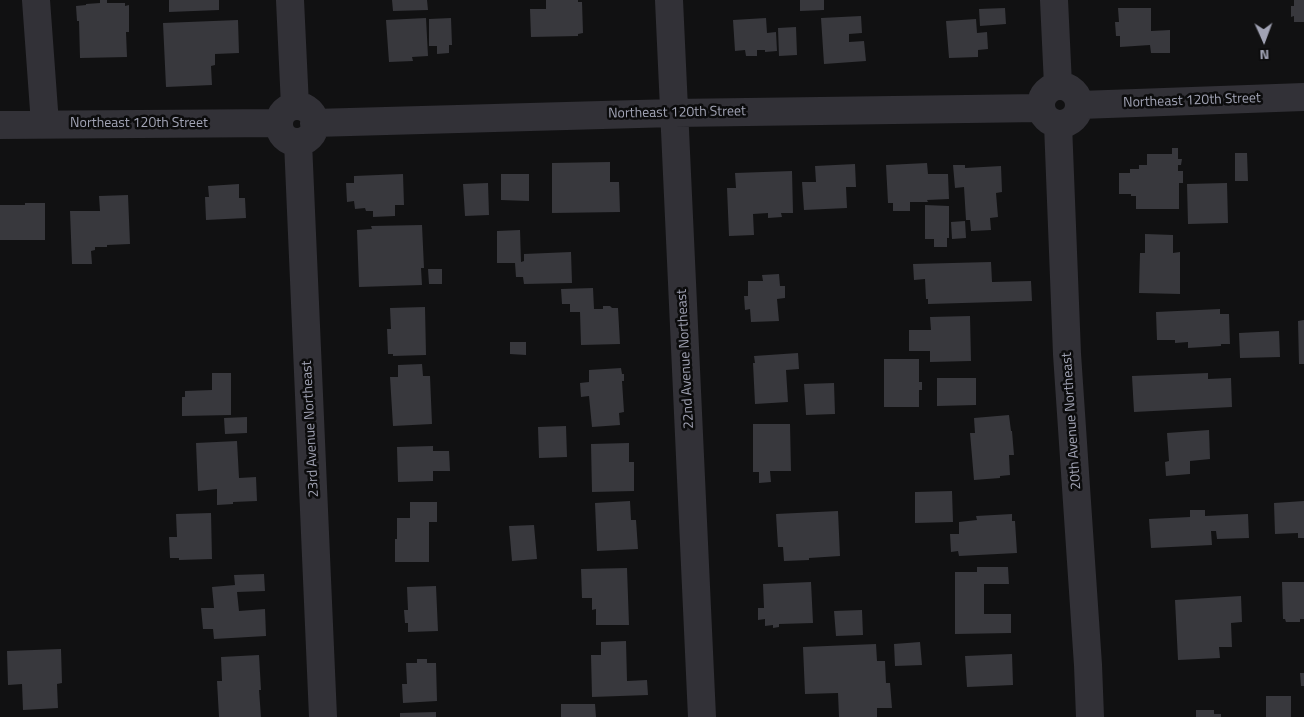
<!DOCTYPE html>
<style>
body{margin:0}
#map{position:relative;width:1304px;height:717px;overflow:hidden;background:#111112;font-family:"Titillium Web",sans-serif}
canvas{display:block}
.north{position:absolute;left:1239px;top:15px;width:50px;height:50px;-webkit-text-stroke:4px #0c0c0d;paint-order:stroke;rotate:178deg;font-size:14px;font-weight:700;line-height:20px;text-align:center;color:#a1a3b4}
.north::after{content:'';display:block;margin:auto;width:18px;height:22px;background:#a1a3b4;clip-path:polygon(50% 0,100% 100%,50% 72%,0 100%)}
</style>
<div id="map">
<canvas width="1304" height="717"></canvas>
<div class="north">N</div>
</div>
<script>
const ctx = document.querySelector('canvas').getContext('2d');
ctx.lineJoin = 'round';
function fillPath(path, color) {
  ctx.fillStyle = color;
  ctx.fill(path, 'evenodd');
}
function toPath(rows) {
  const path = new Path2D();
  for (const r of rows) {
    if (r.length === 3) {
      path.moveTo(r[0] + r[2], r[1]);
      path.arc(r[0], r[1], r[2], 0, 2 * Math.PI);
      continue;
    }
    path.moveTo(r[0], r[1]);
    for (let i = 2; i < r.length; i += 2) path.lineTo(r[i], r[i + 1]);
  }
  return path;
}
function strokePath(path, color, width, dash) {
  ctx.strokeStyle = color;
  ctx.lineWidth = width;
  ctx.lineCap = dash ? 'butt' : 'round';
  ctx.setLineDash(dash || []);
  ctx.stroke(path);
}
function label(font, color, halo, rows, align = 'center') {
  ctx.font = font + ' "Titillium Web",sans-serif';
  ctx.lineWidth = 5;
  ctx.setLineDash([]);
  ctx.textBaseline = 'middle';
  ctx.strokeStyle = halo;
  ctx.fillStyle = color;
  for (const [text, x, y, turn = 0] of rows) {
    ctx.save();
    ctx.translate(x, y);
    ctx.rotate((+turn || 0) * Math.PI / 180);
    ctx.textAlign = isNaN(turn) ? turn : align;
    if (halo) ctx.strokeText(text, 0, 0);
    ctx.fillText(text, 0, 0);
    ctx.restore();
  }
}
fillPath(toPath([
 [100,0,107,0,107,3,125,3,125,6,129,5,129,32,126,32,127,57,80,58,79,21,77,21,76,6,86,5,86,4,100,3],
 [169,0,219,0,219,10,169,12],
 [392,0,427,0,428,10,393,11],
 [546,0,578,0,578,2,582,2,583,33,578,34,578,36,531,37,530,9,546,9],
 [800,0,824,0,824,10,800,11],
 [1294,0,1304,0,1304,22,1294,22,1294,16,1291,17,1291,6,1294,6],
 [1005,8,1006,24,980,26,979,9],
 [1118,8,1151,8,1151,31,1170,30,1170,53,1151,53,1150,45,1120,47,1120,36,1116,36,1115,22,1119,22],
 [861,16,862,33,849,34,849,42,864,41,866,61,824,64,821,18],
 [426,18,428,56,412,57,413,61,389,62,386,20],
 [451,18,452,45,449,45,449,53,437,54,437,46,429,46,429,19],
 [766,18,767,33,776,32,777,51,765,52,765,50,757,50,757,56,746,56,745,50,735,51,733,20],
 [976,19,977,33,987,32,988,49,978,50,978,57,949,58,946,21],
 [238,20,239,53,215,54,215,65,211,66,212,85,166,87,163,23],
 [796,27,797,55,779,56,778,28],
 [1172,148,1178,148,1178,159,1182,159,1181,165,1178,165,1178,171,1183,171,1183,183,1179,183,1179,209,1136,209,1136,196,1131,196,1131,194,1119,194,1119,173,1130,173,1130,169,1139,169,1139,165,1147,165,1147,154,1172,154],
 [1235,153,1247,153,1248,181,1235,181],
 [610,162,610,182,619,182,620,212,552,213,552,163],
 [927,163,928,174,948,174,949,199,927,200,928,202,910,202,910,211,893,211,893,203,888,203,886,165],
 [855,164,856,187,846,187,847,208,804,210,802,182,816,182,815,166],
 [953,165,965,165,965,168,1001,166,1002,192,996,193,998,217,990,218,991,230,971,231,970,220,966,220,964,187,955,188],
 [792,171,793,213,781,213,782,217,768,218,768,213,753,214,754,235,729,236,727,188,736,188,735,173],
 [403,174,404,205,395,205,395,216,373,217,373,211,366,211,365,208,355,209,354,201,347,202,346,183,354,183,354,176],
 [501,174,529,174,529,201,501,200],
 [488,183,489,215,465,216,463,184],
 [1227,183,1228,223,1188,224,1187,184],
 [239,184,239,198,245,198,246,218,206,220,205,197,209,197,208,186],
 [128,195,130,244,107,245,107,247,95,247,95,250,91,251,92,264,72,264,70,211,100,211,99,196],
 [25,203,45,203,45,240,0,240,0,205,25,205],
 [925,205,949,206,949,238,947,238,947,247,934,247,934,239,925,239],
 [965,221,966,238,952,239,951,222],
 [422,225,424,268,421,268,422,285,359,287,357,230,372,229,371,226],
 [520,230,521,262,524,261,524,254,571,252,572,283,524,284,523,277,516,277,515,263,497,263,497,231],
 [1145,234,1173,235,1173,253,1180,252,1180,294,1139,293,1140,253,1145,253],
 [991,262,992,282,1031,281,1032,301,928,304,928,299,926,299,925,279,914,280,913,264],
 [428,269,442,269,442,284,429,284],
 [779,274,780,286,785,286,785,298,777,299,779,321,751,322,750,309,745,310,744,296,748,296,748,281,763,281,762,275],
 [593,288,594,309,603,309,603,306,610,306,612,308,618,308,620,344,581,345,580,312,570,312,570,304,562,304,561,289],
 [425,307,426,355,393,356,393,354,388,354,387,329,391,329,390,308],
 [1220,309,1220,314,1229,314,1230,344,1221,344,1221,346,1188,348,1188,342,1175,343,1175,340,1157,340,1156,312],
 [970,316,971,361,930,362,930,351,909,351,909,330,931,330,930,317],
 [1304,320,1304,364,1299,364,1298,321],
 [1279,331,1280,357,1240,358,1239,333],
 [510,342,526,342,526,355,510,354],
 [798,353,799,369,786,370,788,402,755,404,753,363,755,363,754,356],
 [884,359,919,359,919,382,922,382,922,390,919,390,919,407,884,407],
 [422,364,423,376,430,376,432,424,393,426,390,377,398,377,398,365],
 [621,368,622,374,624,374,624,381,622,381,624,412,619,413,620,425,592,427,589,396,581,397,580,383,589,382,589,370],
 [212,373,231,373,231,415,182,416,182,397,185,397,185,391,212,390],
 [1208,373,1208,379,1231,378,1232,407,1134,412,1132,376],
 [937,378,976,378,976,405,937,406],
 [834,383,835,414,806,415,804,384],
 [1009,415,1011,431,1012,431,1014,455,1009,455,1010,475,1000,476,1000,478,974,480,970,433,975,433,974,418],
 [247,417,247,433,225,434,224,418],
 [753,424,790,424,791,471,770,471,771,482,759,483,759,472,753,472],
 [566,426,567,457,539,458,538,427],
 [1209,430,1210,459,1190,461,1190,474,1166,476,1165,462,1169,461,1167,433],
 [237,441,239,478,256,477,257,501,233,502,233,504,217,505,217,489,198,491,196,443],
 [629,443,629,462,634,462,634,491,592,492,591,444],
 [433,446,433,451,449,451,450,471,433,471,433,481,398,482,397,447],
 [952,491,953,522,915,523,915,492],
 [630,501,631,520,636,520,638,549,597,551,595,503],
 [1304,501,1304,538,1298,538,1298,533,1275,534,1274,503],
 [410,502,437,502,437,522,429,522,429,562,395,562,395,539,397,539,397,518,410,518],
 [1190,510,1205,510,1205,516,1248,514,1249,538,1217,539,1216,531,1211,531,1212,545,1151,548,1149,519,1190,517],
 [838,511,840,556,809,558,809,560,784,561,783,547,778,547,776,514],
 [211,513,212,559,179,560,179,558,170,558,169,537,177,537,176,514],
 [1012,514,1012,521,1015,521,1017,553,959,556,958,551,951,552,950,534,959,534,959,522,977,520,976,516],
 [534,525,537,559,512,561,509,526],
 [977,567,1008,567,1009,584,984,584,984,614,1011,614,1011,633,955,634,955,572,977,572],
 [627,568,629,625,596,625,596,609,592,610,592,598,582,598,581,569],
 [264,574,265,591,237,592,239,611,265,609,266,636,214,639,213,629,203,629,201,608,214,608,212,587,235,585,234,575],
 [811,582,813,623,779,624,779,627,773,628,773,625,765,626,765,619,758,620,758,608,764,608,763,584],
 [1282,582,1304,582,1304,619,1300,619,1300,622,1286,622,1285,619,1283,619],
 [436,586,438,631,408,632,408,623,405,623,404,610,408,610,407,587],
 [1241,596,1242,622,1231,623,1232,647,1219,647,1220,658,1178,660,1175,600],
 [862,610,863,635,836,636,834,611],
 [626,641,627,681,647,680,648,695,592,697,591,655,601,655,601,642],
 [920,642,922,665,895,666,894,644],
 [876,644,877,661,885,661,886,683,890,683,892,708,877,708,877,717,839,717,838,693,805,694,803,647],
 [61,649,62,683,57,684,58,708,23,710,22,684,8,685,7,651],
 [1012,654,1013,685,967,687,965,656],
 [259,655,261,690,259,690,261,717,219,717,217,681,222,681,221,657],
 [417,659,427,659,427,663,436,663,437,701,403,703,402,684,407,684,406,663,417,663],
 [1300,673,1304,673,1304,686,1301,686],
 [1266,696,1291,696,1291,717,1266,717],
 [561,704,595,704,596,717,561,717],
 [1196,710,1214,710,1214,714,1221,714,1221,717,1196,717],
 [436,712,436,717,400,717,400,713]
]), '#38383d');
strokePath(toPath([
 [36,0,45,124],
 [290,0,295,106],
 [669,0,702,717],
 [1054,0,1058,85],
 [1060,105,19],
 [1080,105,1304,97],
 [297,124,18],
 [314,123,674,113,1040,108],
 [1058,124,1067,354,1088,665,1090,717],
 [0,125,279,123],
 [298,142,323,717]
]), '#323137', 28);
label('14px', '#a1a3b4', '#0c0c0d', [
 ["Northeast 120th Street",1192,101,-2],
 ["Northeast 120th Street",677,113,-1],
 ["Northeast 120th Street",139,124],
 ["22nd Avenue Northeast",686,359,-93],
 ["20th Avenue Northeast",1072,421,-94],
 ["23rd Avenue Northeast",311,429,-93]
]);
</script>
